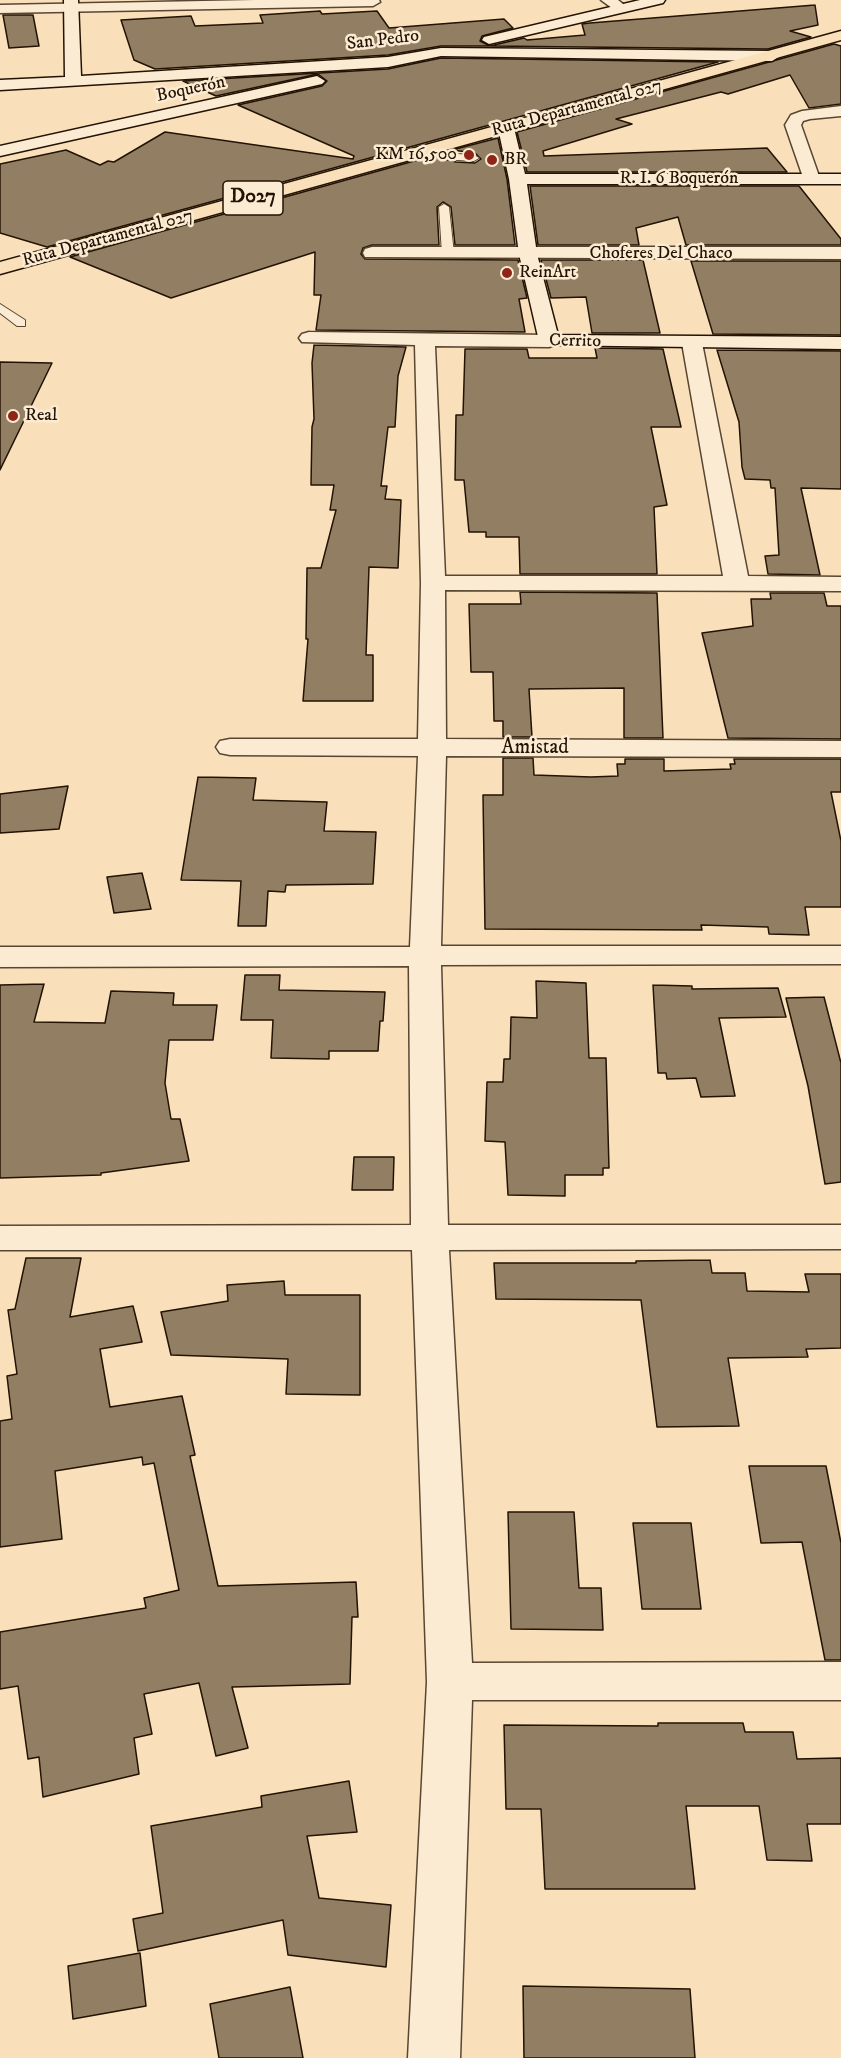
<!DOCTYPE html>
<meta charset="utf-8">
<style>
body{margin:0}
canvas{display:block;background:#f9e0ba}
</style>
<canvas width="841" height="2058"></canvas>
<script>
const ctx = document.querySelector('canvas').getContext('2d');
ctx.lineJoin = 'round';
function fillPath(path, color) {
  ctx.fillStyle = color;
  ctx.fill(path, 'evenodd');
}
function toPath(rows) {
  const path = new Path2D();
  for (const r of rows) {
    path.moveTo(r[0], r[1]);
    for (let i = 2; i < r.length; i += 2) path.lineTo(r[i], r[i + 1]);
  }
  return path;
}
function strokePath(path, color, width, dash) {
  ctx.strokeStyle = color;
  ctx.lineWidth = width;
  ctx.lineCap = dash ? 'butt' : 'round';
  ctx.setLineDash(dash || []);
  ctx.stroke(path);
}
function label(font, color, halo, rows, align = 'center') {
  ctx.font = font + ' "IM FELL DW Pica",serif';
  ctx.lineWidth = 5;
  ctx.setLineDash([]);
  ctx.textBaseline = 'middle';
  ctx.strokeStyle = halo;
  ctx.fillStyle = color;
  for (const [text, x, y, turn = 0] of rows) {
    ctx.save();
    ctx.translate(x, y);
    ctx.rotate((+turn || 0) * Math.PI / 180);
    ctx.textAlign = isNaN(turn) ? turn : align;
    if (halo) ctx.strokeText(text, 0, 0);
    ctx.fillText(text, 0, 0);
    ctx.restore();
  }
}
const building = toPath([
 [815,5,818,25,790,31,811,37,768,49,490,46,524,38,527,40,585,35,582,24,590,23,815,5],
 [320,11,322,14,377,11,389,28,504,19,513,28,482,36,480,41,490,46,441,46,388,55,155,69,134,60,121,20,191,16,195,26,263,23,260,15,320,11],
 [3,15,33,15,39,46,9,48,3,15],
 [834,44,841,46,841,104,809,108,790,75,728,94,721,92,616,119,632,124,543,151,544,156,767,148,787,172,527,172,517,132,834,44],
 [441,58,718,62,47,247,0,233,0,164,66,150,100,165,108,161,114,162,165,132,353,159,354,156,238,105,322,86,327,81,318,74,216,96,183,81,388,69,441,58],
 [498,138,507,179,515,245,455,245,451,207,443,202,437,207,439,245,372,245,363,248,361,254,365,259,518,260,527,298,519,299,525,332,316,330,321,295,314,295,315,252,171,298,70,257,432,156,456,162,475,163,481,159,475,153,452,150,498,138],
 [530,186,799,186,841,239,841,245,686,245,678,217,636,228,639,245,538,245,530,186],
 [541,260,643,260,660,333,592,333,586,297,551,298,541,260],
 [691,261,841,261,841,335,713,334,691,261],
 [314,345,406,347,398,376,395,427,388,427,381,486,387,486,385,499,401,500,398,568,369,567,366,655,373,655,373,701,303,701,308,639,306,639,307,568,321,568,336,510,330,510,334,485,311,485,312,427,314,419,312,363,314,345],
 [595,348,663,349,681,427,651,427,667,505,654,507,657,574,520,574,519,537,486,537,486,532,469,532,464,480,455,480,456,415,463,415,465,349,527,349,529,358,597,358,595,348],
 [717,350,841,351,841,489,801,488,820,575,768,574,765,556,779,555,775,488,771,488,770,480,745,479,742,467,739,422,717,350],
 [0,362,52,363,0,470,0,362],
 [520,592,657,593,663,738,624,738,624,688,529,689,532,737,503,737,503,721,494,721,493,672,471,672,469,604,521,604,520,592],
 [770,593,824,593,827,606,841,606,841,739,728,738,702,633,753,626,751,599,771,599,770,593],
 [503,758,533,758,534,775,591,777,618,776,617,764,625,764,625,759,664,759,664,771,731,769,730,764,735,764,734,759,841,759,841,792,831,792,841,841,841,907,805,907,809,935,769,934,768,927,701,925,702,930,485,929,483,795,503,795,503,758],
 [198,777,256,778,253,800,327,802,324,831,376,832,373,884,286,885,285,892,268,891,266,926,238,926,241,881,181,880,198,777],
 [68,786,59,829,0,833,0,794,68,786],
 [142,873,151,909,114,913,107,877,142,873],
 [245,975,280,975,279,990,385,992,383,1021,380,1021,378,1051,329,1051,329,1059,271,1058,273,1020,241,1020,245,975],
 [536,981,586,983,589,1058,606,1058,609,1168,603,1168,603,1175,565,1175,565,1196,508,1195,505,1142,485,1141,487,1082,503,1082,504,1059,510,1059,511,1017,537,1018,536,981],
 [44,984,34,1022,105,1023,111,991,174,993,173,1005,217,1005,213,1040,169,1040,165,1083,171,1119,180,1119,189,1161,101,1173,101,1175,0,1178,0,985,44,984],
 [653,985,692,986,692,989,778,988,786,1017,719,1018,735,1096,701,1097,696,1078,667,1079,666,1073,658,1073,653,985],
 [824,997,841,1063,841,1182,825,1184,808,1086,786,998,824,997],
 [354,1157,394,1157,393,1190,352,1190,354,1157],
 [26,1258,81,1258,70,1317,133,1306,142,1342,100,1349,110,1407,182,1396,195,1455,190,1456,218,1586,356,1582,358,1617,352,1617,350,1684,232,1687,248,1748,216,1756,199,1683,144,1694,152,1734,134,1738,139,1774,43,1797,39,1757,28,1759,18,1686,0,1689,0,1632,146,1608,144,1598,179,1590,154,1463,143,1465,142,1457,55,1471,62,1539,0,1547,0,1421,12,1419,7,1376,17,1374,8,1310,15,1309,26,1258],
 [710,1260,712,1273,745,1273,747,1291,809,1292,805,1274,841,1274,841,1348,806,1349,808,1357,728,1358,739,1426,657,1427,641,1300,496,1299,494,1263,636,1263,636,1261,710,1260],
 [284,1281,285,1295,360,1295,360,1395,286,1394,288,1359,171,1355,161,1312,228,1301,227,1285,284,1281],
 [749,1466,826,1466,841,1543,841,1660,825,1660,802,1542,761,1543,749,1466],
 [508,1512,574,1512,579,1588,601,1588,603,1630,511,1629,508,1512],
 [633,1523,691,1523,701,1609,642,1609,633,1523],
 [658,1723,743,1723,745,1732,793,1732,797,1759,841,1758,841,1824,807,1824,812,1861,767,1860,759,1806,686,1806,695,1889,545,1889,541,1809,506,1809,504,1725,658,1726,658,1723],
 [349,1781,357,1832,307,1836,319,1898,391,1905,386,1967,288,1955,283,1920,138,1951,133,1919,163,1913,151,1826,262,1807,261,1796,349,1781],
 [140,1953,146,2006,73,2019,68,1966,140,1953],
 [523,1986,690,1989,695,2058,524,2058,523,1986],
 [290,1987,303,2058,219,2058,210,2004,290,1987]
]);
fillPath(building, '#927e63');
strokePath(building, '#231304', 1.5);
const lane = toPath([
 [430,147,457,154,474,155,479,158,474,161,457,160,426,152,426,148,430,147],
 [444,204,449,207,454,254,448,257,442,254,439,207,444,204],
 [0,304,25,320,25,326,17,326,0,313,0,304]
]);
const street = toPath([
 [255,0,379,0,380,2,373,6,0,13,0,5,255,0],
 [601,0,618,0,628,8,621,12,616,11,601,0],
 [841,106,841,116,810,119,803,121,801,125,820,179,817,183,805,183,785,125,791,115,802,111,841,106],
 [372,247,841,247,841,259,365,257,363,253,365,249,372,247],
 [309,332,549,335,556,337,559,341,556,345,549,347,435,346,445,576,723,576,682,343,685,339,692,337,699,339,702,343,748,576,841,577,841,591,445,590,446,739,841,741,841,757,446,756,441,946,841,946,841,964,441,965,448,1225,841,1225,841,1249,449,1250,472,1663,841,1662,841,1700,472,1700,460,2058,408,2058,427,1682,412,1250,0,1250,0,1226,411,1225,409,966,0,967,0,947,410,947,418,756,230,755,220,753,216,747,220,741,230,739,418,739,421,583,415,345,302,342,299,338,302,334,309,332]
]);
const secondary = toPath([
 [64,0,78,0,81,76,388,57,441,48,772,51,780,56,772,61,441,56,388,67,0,90,0,80,65,77,64,0],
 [640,0,665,0,663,3,489,44,482,40,484,37,640,0],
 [317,76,325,81,322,84,0,156,0,146,317,76],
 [506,123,514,128,525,174,841,174,841,184,527,184,537,254,558,335,841,337,841,349,542,345,539,341,519,254,509,179,498,128,506,123]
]);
const primary = toPath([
 [841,31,841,40,0,274,0,262,841,31]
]);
strokePath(lane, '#584632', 2);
strokePath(street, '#584632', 3);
strokePath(secondary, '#231304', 3);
strokePath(primary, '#231304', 3);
fillPath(lane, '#fbebd2');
fillPath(street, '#fbebd2');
fillPath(secondary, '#fbebd2');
fillPath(primary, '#f9e0ba');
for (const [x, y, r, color] of [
 [469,155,6,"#8f2418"],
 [492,160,6,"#8f2418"],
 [507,273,6,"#8f2418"],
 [13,416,6,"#8f2418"]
]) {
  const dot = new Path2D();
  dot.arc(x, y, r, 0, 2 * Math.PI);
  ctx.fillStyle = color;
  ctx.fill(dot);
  strokePath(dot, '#fbebd2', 2);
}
label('18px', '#231304', '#fbebd2', [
 ["San Pedro",383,41,-7],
 ["Boquerón",191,90,-12],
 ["Ruta Departamental 027",577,109,-15],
 ["R. I. 6 Boquerón",679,179],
 ["Ruta Departamental 027",108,239,-15],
 ["Choferes Del Chaco",661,254],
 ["Cerrito",575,342,1]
]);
label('18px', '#231304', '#fbebd2', [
 ["KM 16,500",457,155,"right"],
 ["BR",504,160],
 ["ReinArt",519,273],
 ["Real",25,416]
], 'left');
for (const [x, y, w] of [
 [253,198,60]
]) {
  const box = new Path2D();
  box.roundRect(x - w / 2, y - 17, w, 34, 4.5);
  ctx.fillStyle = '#fbebd2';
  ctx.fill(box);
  strokePath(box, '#231304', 1.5);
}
label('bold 20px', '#231304', null, [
 ["D027",253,198]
]);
label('21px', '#231304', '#fbebd2', [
 ["Amistad",535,749]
]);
</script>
